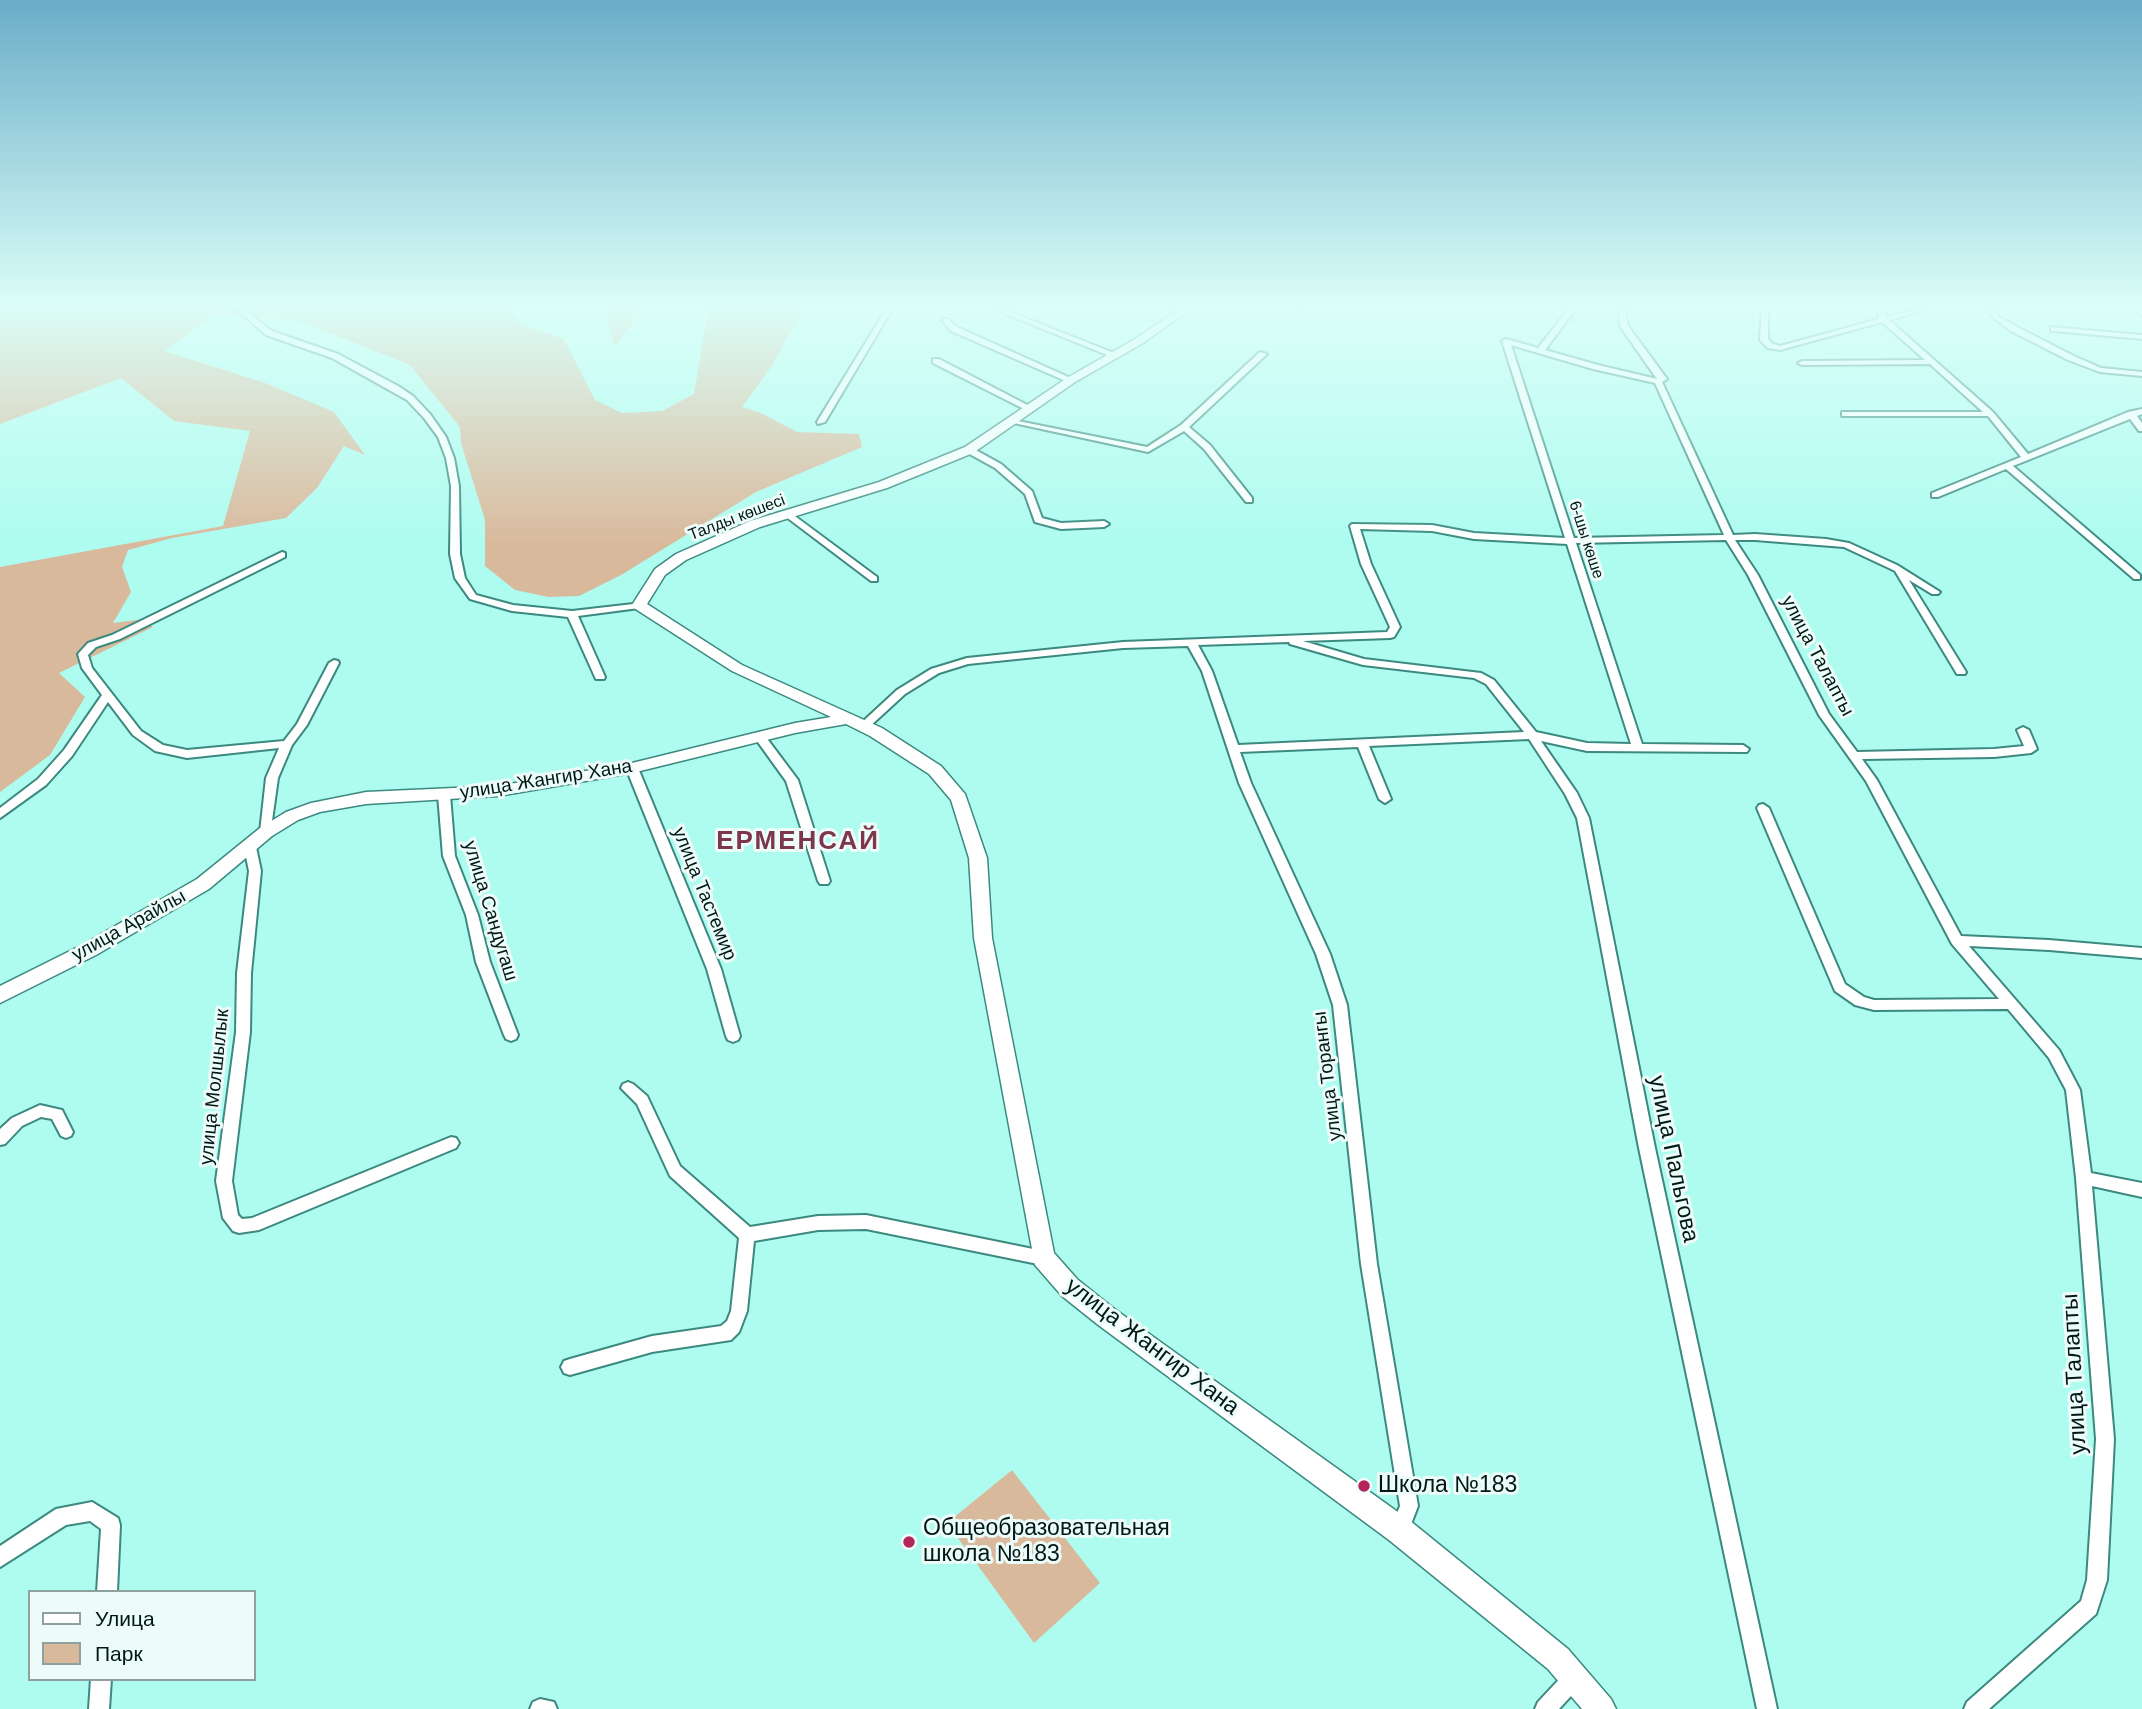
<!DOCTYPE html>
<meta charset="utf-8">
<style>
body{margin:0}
#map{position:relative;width:2142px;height:1709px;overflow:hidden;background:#aefcf0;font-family:Arial,sans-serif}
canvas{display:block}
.legend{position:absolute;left:28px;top:1590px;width:228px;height:91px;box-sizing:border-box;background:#edfcf9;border:2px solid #8fa19e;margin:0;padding:9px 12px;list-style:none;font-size:21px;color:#021816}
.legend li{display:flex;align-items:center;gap:14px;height:35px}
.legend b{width:35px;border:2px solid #8fa19e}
</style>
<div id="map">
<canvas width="2142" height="1709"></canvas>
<ul class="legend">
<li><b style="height:9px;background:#fff"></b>Улица</li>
<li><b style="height:19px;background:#d9b99b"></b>Парк</li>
</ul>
</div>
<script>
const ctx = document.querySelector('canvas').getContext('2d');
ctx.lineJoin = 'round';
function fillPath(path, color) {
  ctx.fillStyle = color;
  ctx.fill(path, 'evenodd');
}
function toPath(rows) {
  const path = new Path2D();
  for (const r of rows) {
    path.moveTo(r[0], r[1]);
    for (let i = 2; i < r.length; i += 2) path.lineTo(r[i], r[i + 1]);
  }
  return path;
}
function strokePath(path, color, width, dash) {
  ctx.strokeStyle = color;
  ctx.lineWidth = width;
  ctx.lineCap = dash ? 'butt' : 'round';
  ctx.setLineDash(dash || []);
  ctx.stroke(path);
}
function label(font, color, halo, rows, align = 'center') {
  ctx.font = font + ' Arial,sans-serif';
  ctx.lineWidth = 6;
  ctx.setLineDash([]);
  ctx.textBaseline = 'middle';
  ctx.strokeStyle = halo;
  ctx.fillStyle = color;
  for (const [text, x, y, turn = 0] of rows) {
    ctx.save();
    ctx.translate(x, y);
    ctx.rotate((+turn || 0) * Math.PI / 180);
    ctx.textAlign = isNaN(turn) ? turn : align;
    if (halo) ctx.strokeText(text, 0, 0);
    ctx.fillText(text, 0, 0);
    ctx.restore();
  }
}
fillPath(toPath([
 [0,306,509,306,519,323,564,339,595,400,622,413,662,411,694,394,709,306,805,306,771,367,742,407,761,413,797,432,859,434,862,447,756,492,621,575,579,596,549,597,515,590,485,566,485,520,461,443,460,427,410,365,294,319,213,315,165,351,268,384,334,412,365,455,344,446,317,488,286,518,172,538,128,550,122,567,131,592,113,623,145,619,153,627,59,673,85,697,50,755,0,792,0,567,223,526,250,431,174,421,121,378,0,424],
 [603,306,645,306,615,347],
 [1012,1470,1100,1583,1034,1643,947,1523]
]), '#d9b99b');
const street = toPath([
 [233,306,240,306,272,331,338,354,398,386,413,396,430,414,446,437,454,458,459,486,460,554,465,578,476,595,513,605,572,611,642,603,644,605,639,608,578,616,605,677,604,679,596,679,595,677,568,617,512,611,470,599,455,578,450,554,451,486,446,458,438,437,424,418,407,400,332,358,266,335,233,306],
 [888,306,894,306,825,422,818,424,817,422,888,306],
 [986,306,995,306,1119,355,1112,357,986,306],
 [1161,306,1171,306,1185,312,1182,314,1161,306],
 [1301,306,1308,306,1301,312,1298,310,1301,306],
 [1571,306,1578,306,1545,350,1598,365,1657,379,1620,326,1619,313,1624,306,1630,306,1625,313,1628,326,1667,379,1662,382,1733,535,1755,534,1826,539,1849,543,1897,565,1940,592,1938,594,1932,594,1909,580,1966,672,1965,674,1957,674,1895,571,1891,569,1844,547,1755,540,1735,540,1758,575,1829,714,1857,752,1994,749,2024,746,2017,730,2023,727,2029,730,2037,749,2031,753,1994,757,1862,759,1877,780,1961,936,2049,940,2142,948,2142,958,2049,950,1969,946,2059,1050,2080,1090,2091,1173,2142,1183,2142,1197,2092,1186,2114,1439,2107,1580,2096,1614,1989,1709,1964,1709,1967,1702,2081,1601,2087,1580,2096,1439,2076,1178,2066,1090,2049,1058,2008,1009,1874,1010,1855,1005,1835,991,1757,808,1759,805,1763,804,1769,808,1845,984,1864,997,1874,1000,1999,999,1952,944,1866,781,1819,715,1748,575,1726,540,1576,543,1642,744,1743,745,1749,749,1747,752,1587,751,1541,741,1577,793,1589,818,1655,1148,1777,1709,1757,1709,1639,1148,1577,818,1565,794,1529,739,1369,746,1391,799,1385,803,1379,799,1358,747,1240,752,1251,783,1330,954,1347,1005,1377,1264,1418,1506,1406,1537,1399,1539,1392,1537,1390,1530,1400,1506,1361,1264,1333,1005,1316,954,1239,783,1202,671,1188,646,1123,648,968,664,939,673,905,694,868,728,860,728,858,726,897,690,931,669,967,658,1123,642,1387,632,1390,627,1361,564,1350,526,1352,524,1432,525,1474,533,1565,538,1502,341,1506,339,1538,348,1571,306],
 [1511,345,1593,369,1655,383,1724,535,1574,538,1511,345],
 [1360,529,1432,531,1474,539,1567,544,1631,744,1587,743,1536,732,1494,680,1481,673,1364,659,1303,641,1390,638,1394,637,1400,627,1371,564,1360,529],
 [1289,642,1290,644,1363,665,1474,678,1486,684,1524,732,1238,745,1212,671,1198,645,1289,642],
 [1762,306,1768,306,1768,339,1773,344,1780,346,1879,319,1878,306,1884,306,1886,317,1921,309,1921,311,1889,320,1993,412,2028,454,2128,412,2142,409,2142,414,2137,416,2142,423,2142,431,2139,431,2130,419,2013,466,2140,575,2140,579,2134,579,2006,469,1938,497,1932,497,1932,493,2021,457,1988,416,1842,416,1842,412,1983,412,1930,364,1802,365,1798,363,1802,361,1925,360,1882,322,1780,350,1768,348,1760,340,1762,306],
 [1984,306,1991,306,1998,316,2017,327,2074,356,2101,368,2142,372,2142,376,2100,372,2068,360,2011,331,1994,318,1984,306],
 [2133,306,2139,306,2142,309,2142,316,2133,306],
 [944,319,948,319,957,327,1075,380,1068,382,951,331,942,320,944,319],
 [2051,327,2142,335,2142,339,2054,331,2051,331,2051,327],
 [1260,352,1267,354,1189,427,1210,445,1252,498,1252,502,1246,502,1204,449,1184,431,1148,452,1009,422,1013,420,1147,447,1181,425,1260,352],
 [933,359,939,359,1035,409,1028,411,933,363,933,359],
 [966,448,972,448,1001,464,1032,491,1042,518,1061,523,1104,521,1109,524,1104,527,1061,529,1035,522,1025,494,995,468,966,452,966,448],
 [788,511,877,577,877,581,871,581,785,516,784,514,788,511],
 [282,552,285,553,285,557,120,639,96,647,88,655,92,668,141,731,163,745,187,750,284,741,297,724,329,663,334,660,338,661,339,663,307,725,292,745,278,778,270,835,266,836,260,832,266,778,279,748,187,758,155,751,133,735,108,702,72,756,46,785,0,818,0,808,38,779,64,750,102,695,82,668,78,654,88,643,112,635,282,552],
 [761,734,765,736,798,780,830,881,828,884,820,884,818,881,786,781,755,738,761,734],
 [632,764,638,768,721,969,740,1036,738,1040,733,1042,728,1040,726,1036,707,969,626,768,632,764],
 [444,791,450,795,455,856,478,915,490,962,518,1035,516,1039,511,1041,506,1039,504,1035,476,962,466,915,443,856,438,795,444,791],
 [250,843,256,847,261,871,251,973,250,1032,232,1181,238,1215,242,1219,252,1218,451,1137,456,1138,459,1143,456,1148,259,1230,239,1233,233,1231,223,1218,216,1181,236,1032,237,973,249,871,244,847,250,843],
 [628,1082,633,1084,647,1096,680,1166,750,1227,818,1216,866,1215,1043,1251,1049,1253,1051,1258,1049,1263,1043,1265,866,1229,818,1230,754,1241,747,1311,739,1332,731,1340,652,1352,570,1375,564,1373,561,1367,564,1361,570,1359,652,1336,721,1326,727,1321,731,1311,739,1238,670,1176,637,1104,621,1088,623,1084,628,1082],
 [40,1105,62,1110,73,1132,71,1136,66,1138,61,1136,52,1119,41,1117,22,1126,5,1144,0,1145,0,1129,12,1118,40,1105],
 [92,1502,118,1518,120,1525,117,1592,97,1592,101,1529,90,1521,66,1525,0,1567,0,1546,56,1509,92,1502],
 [1575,1667,1582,1670,1585,1677,1582,1684,1559,1709,1535,1709,1538,1702,1568,1670,1575,1667],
 [91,1679,111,1679,109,1709,89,1709,91,1679],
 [540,1699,554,1702,557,1709,530,1709,533,1702,540,1699]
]);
const secondary = toPath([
 [1184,306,1195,306,1143,343,1075,382,973,453,887,488,760,527,686,560,665,575,647,604,742,665,882,728,941,766,965,794,987,858,992,938,1054,1253,1078,1280,1113,1308,1409,1520,1568,1649,1611,1699,1616,1709,1582,1709,1548,1669,1389,1540,1097,1324,1062,1296,1035,1265,974,938,969,858,951,800,929,774,870,736,846,724,795,733,632,773,498,796,366,804,320,812,298,820,272,836,209,889,96,955,0,1003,0,986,82,945,197,879,260,828,286,812,311,803,366,792,498,786,632,763,795,723,831,717,732,671,634,608,632,605,655,569,676,554,750,521,879,482,965,447,1067,378,1135,339,1184,306]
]);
strokePath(street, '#3b897f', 4);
strokePath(secondary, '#3b897f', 3);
fillPath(street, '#fff');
fillPath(secondary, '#fff');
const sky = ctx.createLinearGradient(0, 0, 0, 545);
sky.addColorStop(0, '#6aadc8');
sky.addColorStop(0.56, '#dbfef8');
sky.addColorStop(1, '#dbfef800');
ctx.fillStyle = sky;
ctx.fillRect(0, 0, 2142, 545);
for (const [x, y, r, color] of [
 [1364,1486,7,"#b3255b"],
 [909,1542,7,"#b3255b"]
]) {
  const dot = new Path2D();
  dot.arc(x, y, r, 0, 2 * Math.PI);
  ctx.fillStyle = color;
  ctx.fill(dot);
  strokePath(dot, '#edfcf9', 2.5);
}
label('16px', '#021816', '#edfcf9', [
 ["Талды көшесі",737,518,-21],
 ["6-шы көше",1586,540,72]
]);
label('19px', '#021816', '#edfcf9', [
 ["улица Талапты",1817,656,62],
 ["улица Жангир Хана",546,780,-9],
 ["улица Тастемир",704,894,68],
 ["улица Сандугаш",490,911,73],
 ["улица Арайлы",129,926,-29],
 ["улица Торангы",1328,1076,-97],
 ["улица Молшылык",215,1087,-84]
]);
label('23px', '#021816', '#edfcf9', [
 ["улица Пальгова",1673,1159,78],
 ["улица Жангир Хана",1152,1347,37],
 ["улица Талапты",2075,1374,-93]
]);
label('23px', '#021816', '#edfcf9', [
 ["Школа №183",1378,1486],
 ["Общеобразовательная",923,1529],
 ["школа №183",923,1555]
], 'left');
ctx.letterSpacing = '2px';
label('bold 26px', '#7d364b', '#edfcf9', [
 ["ЕРМЕНСАЙ",798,842]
]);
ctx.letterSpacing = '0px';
</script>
